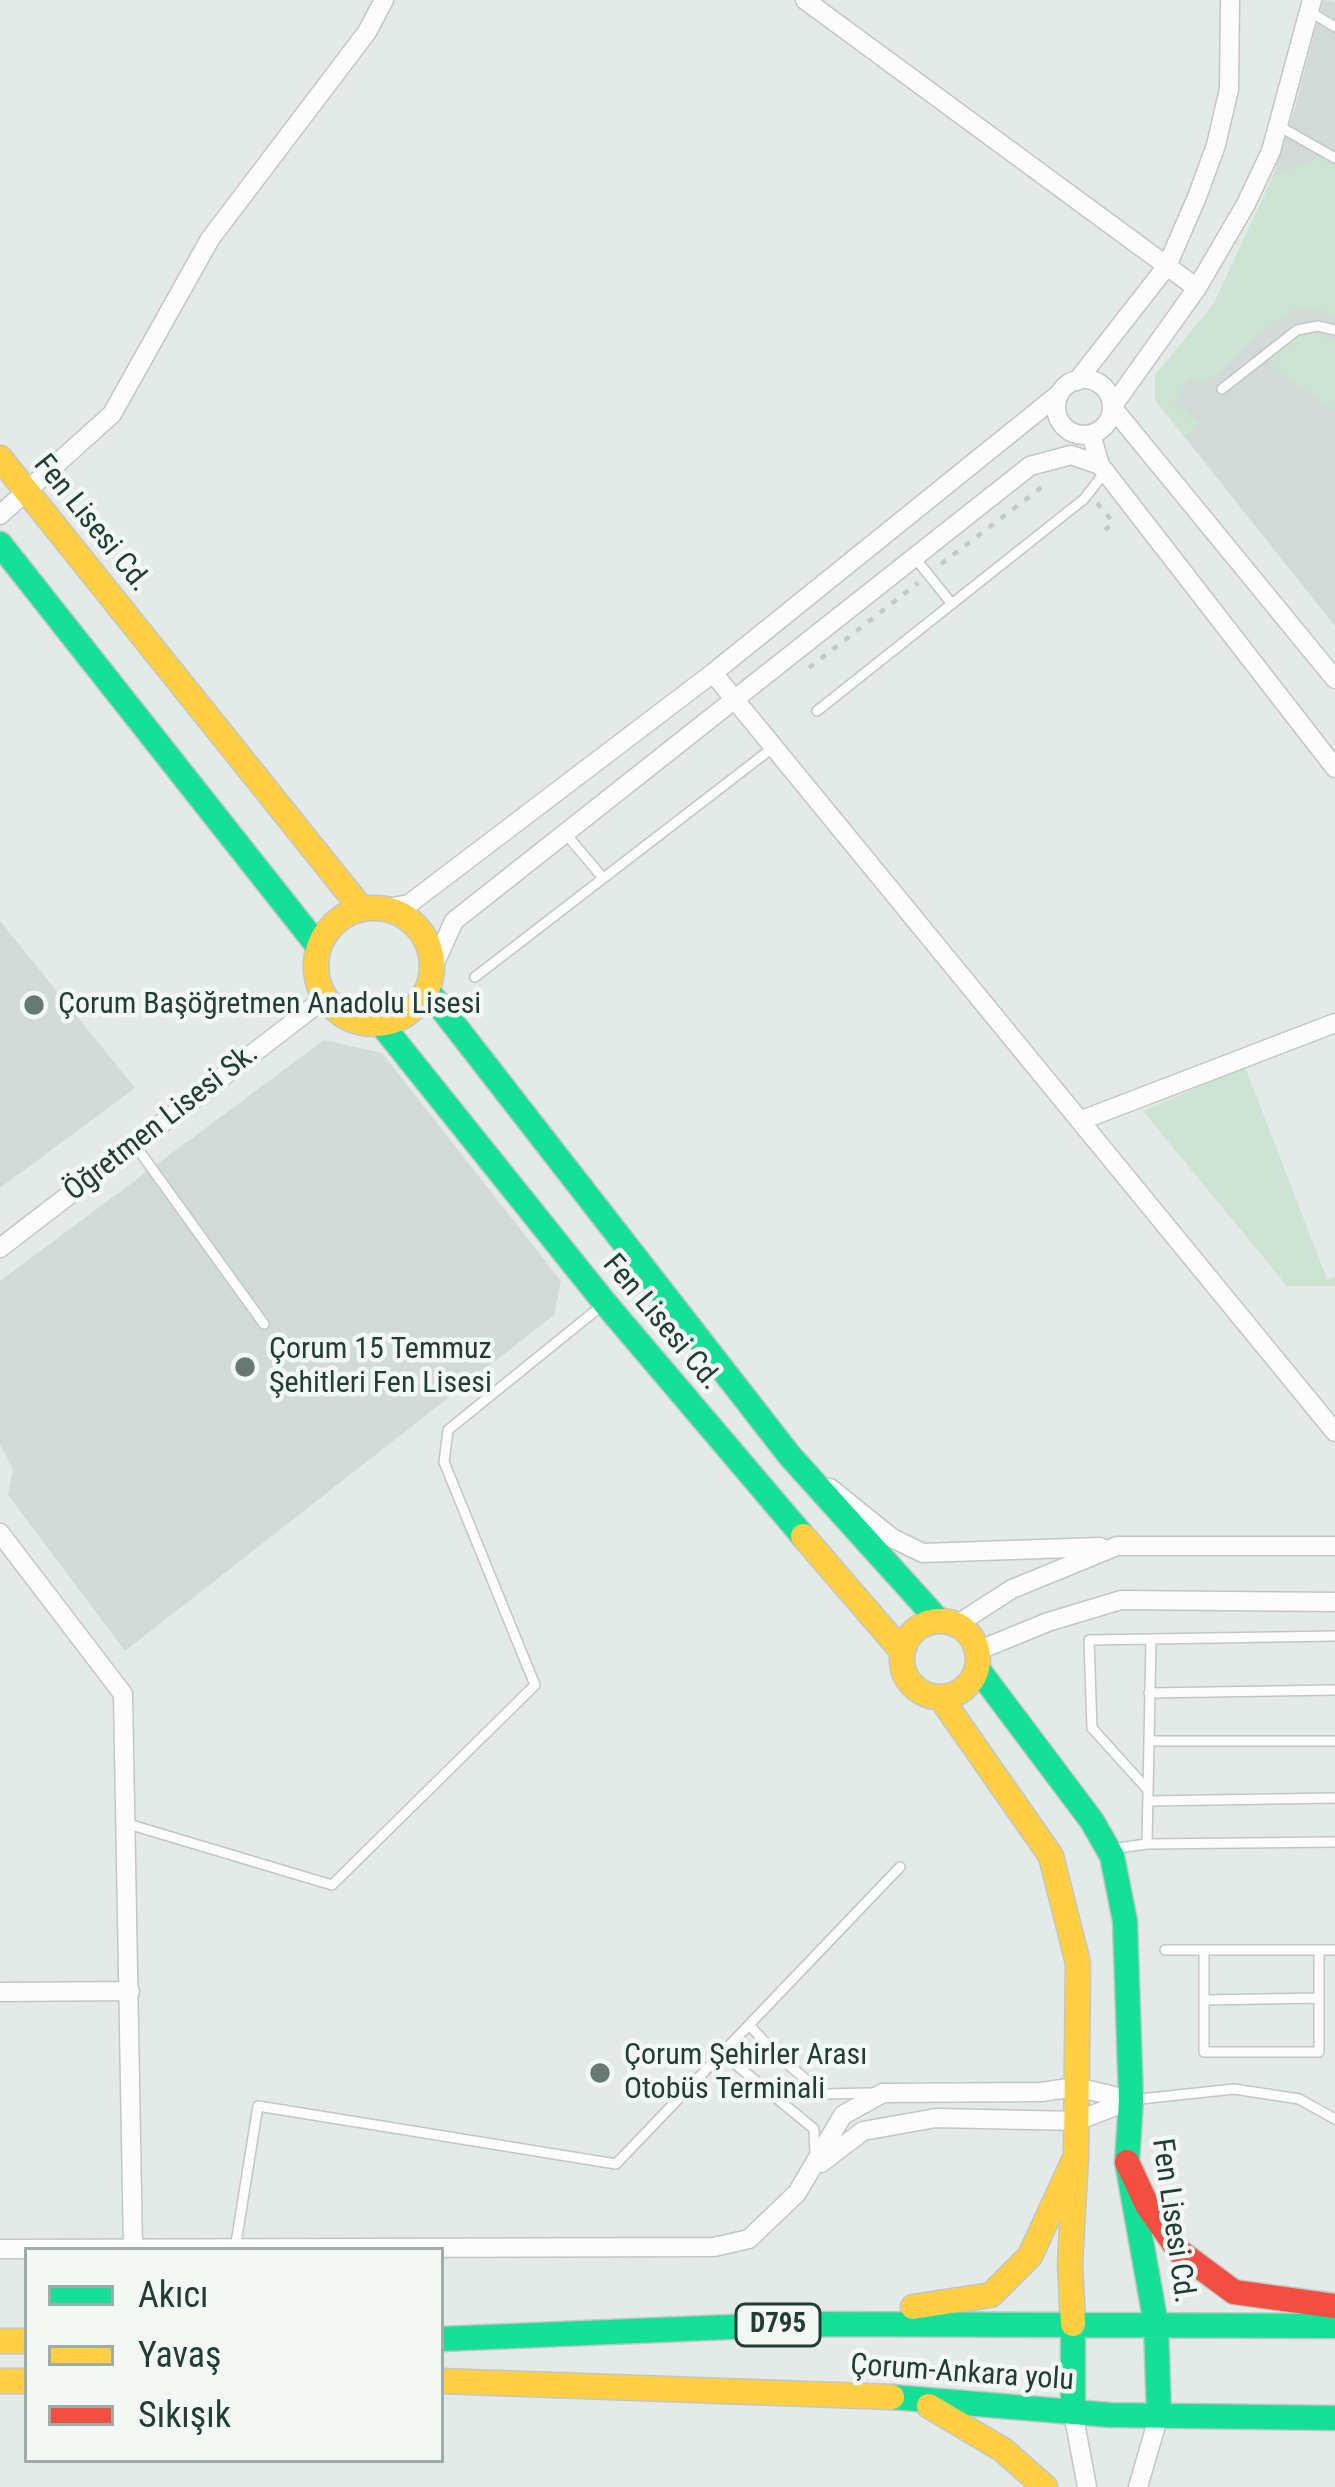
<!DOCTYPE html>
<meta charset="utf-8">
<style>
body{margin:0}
#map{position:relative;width:1335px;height:2487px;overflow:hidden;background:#e4eae7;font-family:"Roboto Condensed",sans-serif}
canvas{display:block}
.legend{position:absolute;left:24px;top:2247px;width:420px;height:216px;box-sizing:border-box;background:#f3f8f5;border:3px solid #9fada8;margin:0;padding:15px 21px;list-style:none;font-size:36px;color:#223d35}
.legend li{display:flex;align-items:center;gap:24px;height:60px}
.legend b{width:60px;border:3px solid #9fada8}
</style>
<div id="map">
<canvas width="1335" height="2487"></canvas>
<ul class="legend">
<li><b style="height:15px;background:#16e098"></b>Akıcı</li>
<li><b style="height:15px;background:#ffcf43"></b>Yavaş</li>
<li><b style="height:15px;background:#f24e42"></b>Sıkışık</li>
</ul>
</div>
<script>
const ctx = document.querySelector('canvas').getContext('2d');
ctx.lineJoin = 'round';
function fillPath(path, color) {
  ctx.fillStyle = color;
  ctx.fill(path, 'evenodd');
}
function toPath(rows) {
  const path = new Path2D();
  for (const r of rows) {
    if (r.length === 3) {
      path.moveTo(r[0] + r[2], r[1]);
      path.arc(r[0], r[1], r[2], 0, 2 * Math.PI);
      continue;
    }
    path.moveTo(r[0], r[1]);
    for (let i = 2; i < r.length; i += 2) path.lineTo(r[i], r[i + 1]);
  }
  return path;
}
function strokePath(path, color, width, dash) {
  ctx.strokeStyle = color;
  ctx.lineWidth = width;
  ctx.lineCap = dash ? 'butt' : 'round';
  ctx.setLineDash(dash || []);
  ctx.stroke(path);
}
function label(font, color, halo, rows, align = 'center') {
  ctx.font = font + ' "Roboto Condensed",sans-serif';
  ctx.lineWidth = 9;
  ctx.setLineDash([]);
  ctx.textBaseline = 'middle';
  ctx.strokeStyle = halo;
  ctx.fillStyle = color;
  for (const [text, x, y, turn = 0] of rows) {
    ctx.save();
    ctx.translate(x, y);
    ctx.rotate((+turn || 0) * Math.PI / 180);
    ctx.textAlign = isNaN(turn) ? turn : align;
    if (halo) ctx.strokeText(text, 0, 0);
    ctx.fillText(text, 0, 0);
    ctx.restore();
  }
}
fillPath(toPath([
 [1323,0,1335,2,1335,626,1155,400,1155,375,1213,305,1236,263,1273,176,1296,104],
 [0,921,135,1088,0,1188],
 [324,1040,382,1053,561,1281,554,1315,125,1651,8,1495,13,1469,0,1444,0,1281]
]), '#d2dbd7');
fillPath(toPath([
 [1321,157,1335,166,1335,318,1323,311,1293,310,1257,335,1217,375,1198,383,1190,380,1174,402,1199,423,1186,438,1155,400,1155,375,1213,305,1273,176],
 [1308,329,1335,340,1335,411,1280,374,1271,362,1271,353,1280,339],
 [1245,1067,1327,1279,1335,1277,1335,1286,1287,1286,1143,1111]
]), '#cde3d3');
const lane = toPath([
 [1309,11,1335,27],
 [1277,125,1335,158],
 [1222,389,1297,330,1318,326,1335,330],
 [915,558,952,604],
 [817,711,1084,499,1105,472],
 [565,833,603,878],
 [475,977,775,746],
 [135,1145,264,1324],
 [1149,1693,1335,1690],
 [1149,1741,1335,1741],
 [1148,1790,1092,1728,1089,1640,1335,1636],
 [1148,1801,1335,1798],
 [128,1824,332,1885,535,1685,444,1462,448,1430,605,1303],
 [1147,1844,1335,1842],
 [1111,1849,1147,1844,1151,1639],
 [1165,1950,1335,1950],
 [1204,1950,1204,2052,1319,2052,1319,1950],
 [1204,2000,1319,1998],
 [749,2025,777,2055,823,2094,872,2093],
 [722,2053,814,2129,815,2155],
 [1131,2100,1234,2089,1299,2099,1335,2119],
 [235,2249,258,2106,616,2164,900,1867]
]);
const street = toPath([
 [805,0,1197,288],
 [1312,0,1271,151,1246,204,1197,288,1112,407,1335,679],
 [1084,407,28],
 [1077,381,1167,266,1197,197,1216,145,1229,89,1230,0],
 [1091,434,1100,465,1335,768],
 [0,515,112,414,210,239,367,32,384,0],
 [713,673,1335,1432],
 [388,908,409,904,713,673,1059,394],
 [434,965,454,921,1030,466,1071,455,1100,465],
 [1082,1120,1335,1023],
 [0,1248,325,998],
 [830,1488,892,1538,923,1553,1100,1547],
 [0,1533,123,1694,133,2249],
 [956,1625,1012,1589,1117,1546,1335,1546],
 [977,1651,1048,1622,1121,1600,1335,1602],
 [0,1992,130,1991],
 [821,2163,863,2131,936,2118,1077,2121,1131,2100],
 [0,2249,714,2247,749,2239,797,2193,843,2115,883,2093,1041,2092,1076,2087,1131,2100],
 [1073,2412,1087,2487],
 [1138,2487,1159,2415]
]);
const fast = toPath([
 [0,544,318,946],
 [428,991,790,1456,939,1621],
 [382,1025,605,1303,803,1536],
 [977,1668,1092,1821,1112,1856,1125,1921,1131,2100,1127,2162,1156,2324],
 [1073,2324,1073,2412],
 [1156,2324,1159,2415],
 [441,2339,803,2324,1335,2326],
 [892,2397,1110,2415,1335,2418]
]);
const slow = toPath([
 [0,458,361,908],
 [374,966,58],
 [803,1536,902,1651],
 [940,1659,38],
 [940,1697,1051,1856,1078,1963,1076,2156,1070,2264,1073,2324],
 [913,2307,991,2295,1030,2256,1076,2156],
 [0,2341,27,2341],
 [0,2381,27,2381],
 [441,2381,892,2397],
 [929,2406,1003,2450,1045,2487]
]);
const jam = toPath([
 [1127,2162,1147,2205,1180,2252,1234,2292,1335,2306]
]);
strokePath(lane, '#c1c7c4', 12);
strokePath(street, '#c1c7c4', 21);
strokePath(fast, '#c0c7c4', 27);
strokePath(slow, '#c0c7c4', 27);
strokePath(jam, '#c0c7c4', 27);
strokePath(toPath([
 [1097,503,1113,522],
 [1105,530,1115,521],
 [941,564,1046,484],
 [809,668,918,583]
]), '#c1cac5', 4.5, [6, 9]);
strokePath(lane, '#fbfcfb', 9);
strokePath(street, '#fbfcfb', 18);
strokePath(fast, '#16e098', 24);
strokePath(slow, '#ffcf43', 24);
strokePath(jam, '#f24e42', 24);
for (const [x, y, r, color] of [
 [34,1005,12,"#667a73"],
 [245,1367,12,"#667a73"],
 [600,2073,12,"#667a73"]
]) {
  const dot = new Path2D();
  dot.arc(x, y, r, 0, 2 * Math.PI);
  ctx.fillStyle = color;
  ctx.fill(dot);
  strokePath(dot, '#f3f8f5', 4.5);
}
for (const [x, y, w] of [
 [778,2325,84]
]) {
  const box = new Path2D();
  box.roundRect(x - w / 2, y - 21, w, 42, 9);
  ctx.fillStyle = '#f3f8f5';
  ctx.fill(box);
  strokePath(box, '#223d35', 3);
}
label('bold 27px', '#223d35', null, [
 ["D795",778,2325]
]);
label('30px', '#223d35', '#f3f8f5', [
 ["Fen Lisesi Cd.",91,524,51],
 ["Öğretmen Lisesi Sk.",162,1123,-38],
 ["Fen Lisesi Cd.",661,1323,50],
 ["Fen Lisesi Cd.",1172,2221,82],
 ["Çorum-Ankara yolu",962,2374,4]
]);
label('30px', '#223d35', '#f3f8f5', [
 ["Çorum Başöğretmen Anadolu Lisesi",58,1005],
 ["Çorum 15 Temmuz",269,1350],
 ["Şehitleri Fen Lisesi",269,1384],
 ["Çorum Şehirler Arası",624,2056],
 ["Otobüs Terminali",624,2090]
], 'left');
</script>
